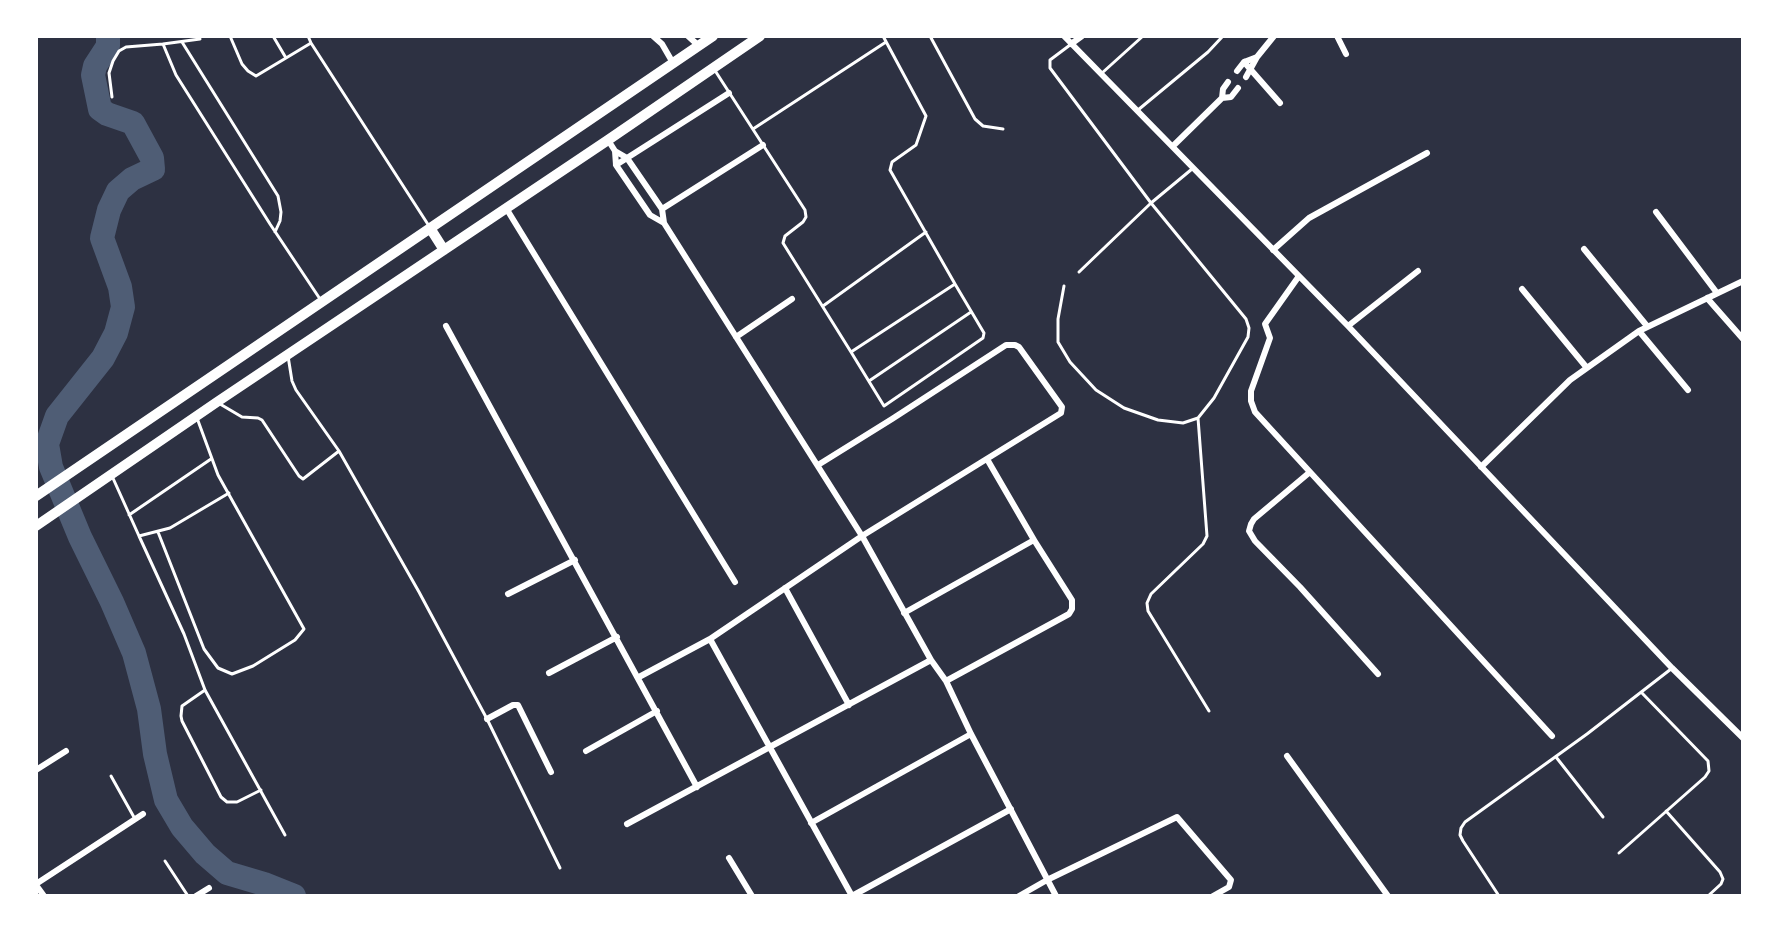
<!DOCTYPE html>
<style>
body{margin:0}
#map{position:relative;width:1779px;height:932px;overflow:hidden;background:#2d3142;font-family:Raleway,sans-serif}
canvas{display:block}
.frame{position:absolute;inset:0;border:38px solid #fff;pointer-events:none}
</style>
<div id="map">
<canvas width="1779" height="932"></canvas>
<div class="frame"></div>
</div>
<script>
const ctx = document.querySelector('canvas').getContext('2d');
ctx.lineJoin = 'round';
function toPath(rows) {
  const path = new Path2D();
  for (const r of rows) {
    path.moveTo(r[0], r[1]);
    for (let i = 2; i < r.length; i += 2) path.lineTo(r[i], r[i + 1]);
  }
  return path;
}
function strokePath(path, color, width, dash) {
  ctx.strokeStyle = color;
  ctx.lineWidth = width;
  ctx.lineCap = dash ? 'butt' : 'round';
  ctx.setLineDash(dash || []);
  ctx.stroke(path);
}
strokePath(toPath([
 [108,36,108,46,95,66,93,75,100,109,107,114,133,123,152,158,153,169,132,179,118,191,109,210,102,238,120,287,123,307,116,333,103,358,57,416,47,444,51,467,80,537,112,602,134,653,149,709,155,754,166,800,182,827,205,854,227,873,264,884,294,896]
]), '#4f5d75', 24);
strokePath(toPath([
 [230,36,242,64,248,71,256,76,311,43,308,36],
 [273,36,286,58],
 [930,36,975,119,983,126,1003,129],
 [200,39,163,44,176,75,270,224,320,299],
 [182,42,278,196,281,212,280,221,275,232],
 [311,43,429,226],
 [714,69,805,210,806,217,803,222,785,236,783,243,851,352,955,284,890,170,892,162,916,145,926,116,883,36],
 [1102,73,1143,36],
 [112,97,109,73,113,61,119,51,126,47,163,44],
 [1138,110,1208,52,1223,36],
 [753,129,886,42],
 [1079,272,1151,203,1192,169],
 [1064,286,1058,319,1058,342,1070,362,1096,390,1124,408,1158,420,1183,423,1198,418,1214,398,1248,337,1249,328,1246,319,1151,203,1050,68,1050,60,1070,45],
 [823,306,926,232],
 [851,352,884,406,983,338,984,333,955,284],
 [869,381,971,312],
 [220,404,242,417,258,418,262,420,299,476,303,479,339,451,296,390,292,381,288,356],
 [1198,418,1207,536,1203,544,1151,594,1147,603,1148,611,1209,711],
 [339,451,419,592,487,719,560,868],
 [112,476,139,536,170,528,229,493],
 [129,515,211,459],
 [158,532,204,649,218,668,232,674,253,666,295,640,304,629,218,475,197,418],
 [139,536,184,634,205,690,285,835],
 [205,690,182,706,181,716,182,721,221,797,227,802,237,802,261,790],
 [1556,757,1603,817],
 [111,776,135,819],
 [1666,811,1720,872,1723,879,1721,884,1708,896],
 [1619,853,1705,777,1709,771,1708,761,1641,692],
 [165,861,188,896],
 [1499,896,1463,841,1460,835,1461,828,1465,822,1587,734,1671,669]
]), '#fff', 3);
strokePath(toPath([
 [653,36,662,44,673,63],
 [688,36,699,46],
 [1064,36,1348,326,1672,668,1743,738],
 [1337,36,1346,54],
 [1071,44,1082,36],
 [1257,57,1274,36],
 [1244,62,1280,103],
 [1237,71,1244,62,1257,57,1246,77],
 [1228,82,1223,89,1222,98,1231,97,1238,88],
 [608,140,615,151,627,158,662,209,664,223,862,536,931,660,946,681,971,734,1056,896],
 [1173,146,1222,98],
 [615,151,616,165,650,215,664,223],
 [616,165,729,93],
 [506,208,735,582],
 [662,209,763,145],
 [1656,212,1717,293],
 [1584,249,1647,326],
 [1273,250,1309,218,1427,153],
 [1299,276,1265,324,1270,338,1251,391,1251,401,1255,412,1552,736],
 [1522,289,1587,368],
 [1707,298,1743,339],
 [446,326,697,787],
 [1348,326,1418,271],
 [1639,331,1688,390],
 [736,337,792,299],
 [1481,467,1570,380,1639,331,1743,281],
 [1310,472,1254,519,1251,524,1249,531,1255,541,1300,587,1378,674],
 [785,588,849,705],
 [508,594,575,560],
 [904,613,1034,540],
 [710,639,852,896],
 [549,673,617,637],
 [639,677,710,639,862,536,1061,413,1062,407,1019,347,1015,345,1006,345,892,419,818,465],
 [946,681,1069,614,1072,609,1072,600,1034,540,987,459],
 [487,719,513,705,518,705,551,772],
 [586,751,657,711],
 [1287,756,1388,896],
 [36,770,66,751],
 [811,823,971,734],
 [627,824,931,660],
 [729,858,752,896],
 [36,884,143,814],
 [36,885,44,896],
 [196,896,209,888],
 [852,896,1011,809],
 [1019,896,1047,880,1177,817,1231,880,1229,887,1213,896]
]), '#fff', 6);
strokePath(toPath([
 [430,228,444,250],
 [36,496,713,36],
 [36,526,217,402,608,140,760,36]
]), '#fff', 10);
</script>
